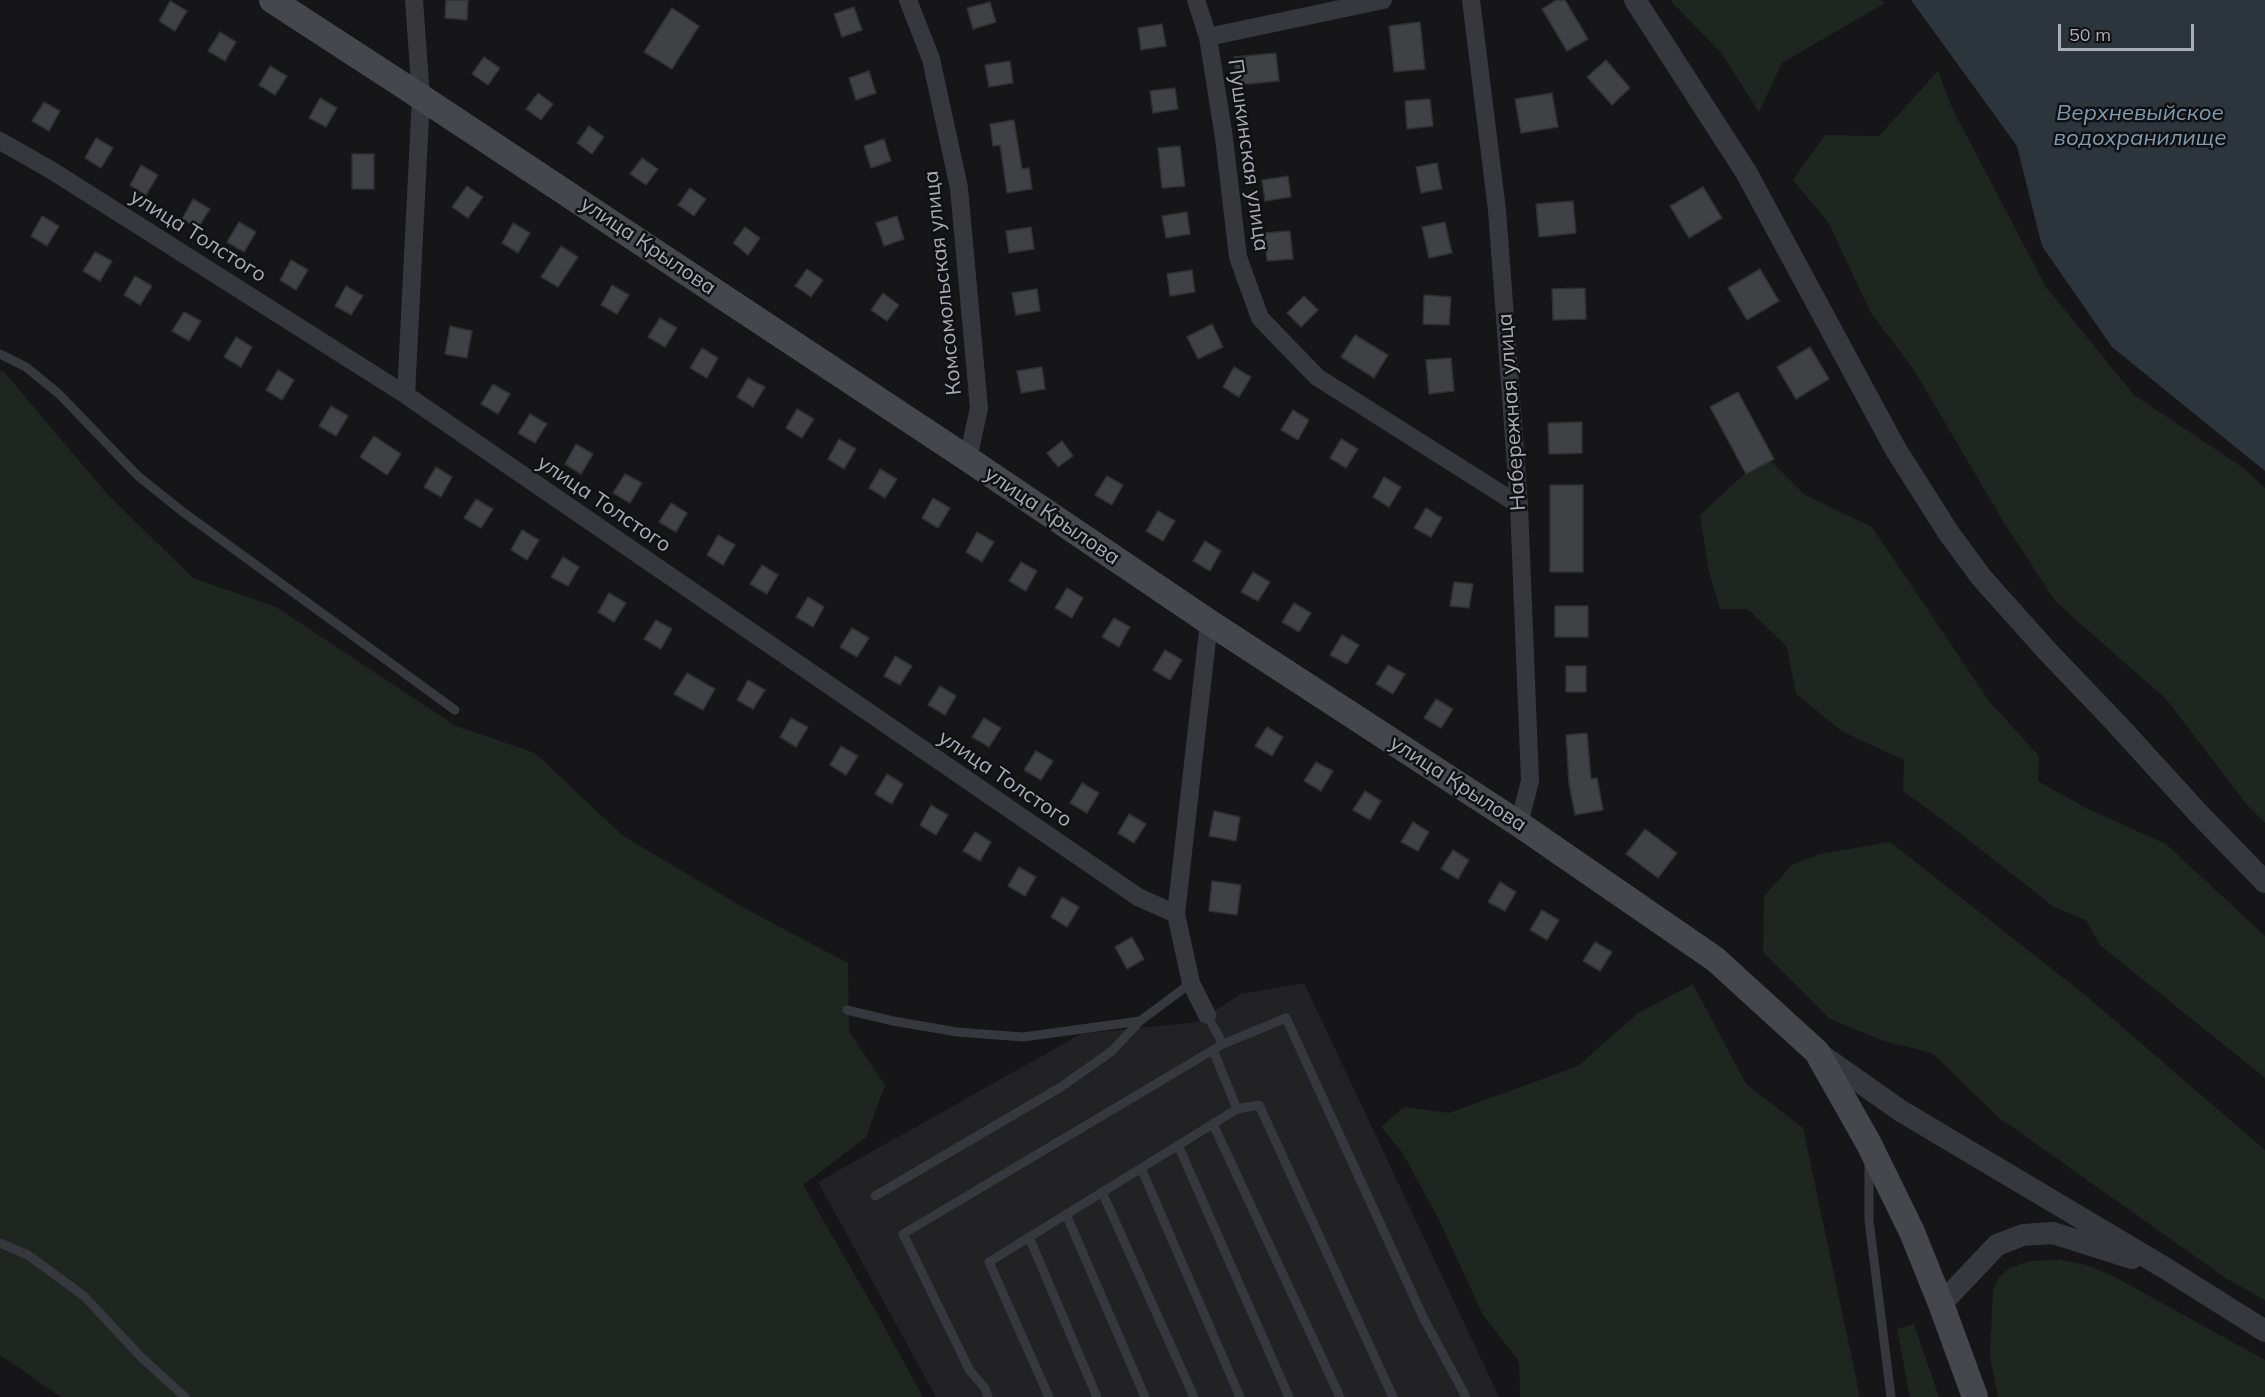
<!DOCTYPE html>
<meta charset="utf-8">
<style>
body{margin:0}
#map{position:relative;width:2265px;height:1397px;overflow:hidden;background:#161618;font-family:Mulish,sans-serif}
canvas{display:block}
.scale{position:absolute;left:2058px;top:24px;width:136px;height:27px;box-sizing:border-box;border:3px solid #a8adb8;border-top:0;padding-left:8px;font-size:18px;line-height:21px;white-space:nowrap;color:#a8adb8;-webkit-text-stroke:4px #111113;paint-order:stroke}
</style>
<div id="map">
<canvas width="2265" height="1397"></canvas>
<div class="scale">50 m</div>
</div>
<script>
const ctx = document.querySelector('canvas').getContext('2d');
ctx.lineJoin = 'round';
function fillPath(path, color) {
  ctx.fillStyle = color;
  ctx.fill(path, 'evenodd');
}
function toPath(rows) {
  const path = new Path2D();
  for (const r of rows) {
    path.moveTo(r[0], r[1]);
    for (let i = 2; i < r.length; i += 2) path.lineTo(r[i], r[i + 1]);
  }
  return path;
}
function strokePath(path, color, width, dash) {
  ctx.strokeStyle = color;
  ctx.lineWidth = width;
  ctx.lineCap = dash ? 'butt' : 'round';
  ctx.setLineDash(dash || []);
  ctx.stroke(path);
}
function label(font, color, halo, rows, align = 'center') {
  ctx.font = font + ' Mulish,sans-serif';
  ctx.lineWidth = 5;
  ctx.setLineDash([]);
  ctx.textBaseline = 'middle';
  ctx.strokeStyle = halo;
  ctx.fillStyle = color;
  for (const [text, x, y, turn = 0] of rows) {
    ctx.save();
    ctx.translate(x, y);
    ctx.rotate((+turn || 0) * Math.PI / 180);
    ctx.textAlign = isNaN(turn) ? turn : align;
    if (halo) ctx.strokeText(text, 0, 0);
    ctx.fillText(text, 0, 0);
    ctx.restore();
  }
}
fillPath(toPath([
 [1304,983,1499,1397,936,1397,818,1182,1081,1034,1197,1022,1241,994]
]), '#222225');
fillPath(toPath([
 [1670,0,1882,0,1885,3,1782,63,1759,112,1723,55],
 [1938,71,1952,108,2046,287,2134,395,2245,469,2265,488,2265,823,2248,806,2166,699,2056,602,2003,521,1914,370,1871,313,1828,222,1793,180,1825,135,1879,136],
 [0,371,5,373,107,494,193,578,276,607,456,726,535,753,622,835,746,909,848,963,849,1032,885,1085,866,1137,803,1185,882,1322,923,1397,61,1397,0,1355],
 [1765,455,1805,495,1872,527,1989,701,2039,756,2038,781,2086,808,2166,844,2265,936,2265,1078,2100,945,2086,920,2054,907,1948,824,1903,791,1904,760,1843,732,1796,694,1787,647,1748,609,1720,609,1708,568,1700,515],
 [1890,842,2084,994,2265,1150,2265,1300,2227,1279,1998,1117,1932,1053,1884,1041,1830,1019,1763,952,1764,896,1792,865,1820,854],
 [1693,984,1746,1084,1803,1128,1860,1397,1520,1397,1519,1361,1483,1315,1439,1220,1402,1152,1381,1127,1404,1107,1449,1113,1578,1066,1638,1013],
 [2061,1260,2087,1265,2113,1276,2265,1360,2265,1397,1998,1397,1990,1357,1993,1289,1999,1277,2009,1268,2030,1261],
 [1914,1324,1939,1397,1910,1397,1897,1329]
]), '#1e261f');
fillPath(toPath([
 [1911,0,2265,0,2265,471,2112,347,2042,246,2017,146]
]), '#2c353c');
const building = toPath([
 [446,0,468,0,467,20,445,18,446,0],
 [1556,0,1565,0,1588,39,1567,51,1542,9,1556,0],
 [170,1,187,11,175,31,159,21,170,1],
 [990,2,996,22,973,29,967,8,990,2],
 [854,7,862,30,842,37,834,14,854,7],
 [672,8,699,26,672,69,644,52,672,8],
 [1420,22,1425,69,1394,72,1389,26,1420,22],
 [1162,24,1166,46,1141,50,1138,28,1162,24],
 [220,32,236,42,225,61,208,51,220,32],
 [1276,53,1279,81,1237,85,1234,57,1276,53],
 [484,57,500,68,488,85,472,74,484,57],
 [1606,60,1630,88,1612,105,1587,77,1606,60],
 [1010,61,1013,83,989,87,985,65,1010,61],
 [270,66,287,76,275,95,259,85,270,66],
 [869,71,876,93,856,100,849,78,869,71],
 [1175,88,1178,109,1153,113,1150,91,1175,88],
 [538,93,553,104,541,120,526,109,538,93],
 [1552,93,1558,127,1521,133,1515,99,1552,93],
 [320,98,337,108,326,127,309,118,320,98],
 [1430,99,1433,126,1407,129,1405,101,1430,99],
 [44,102,60,111,49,131,32,121,44,102],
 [1014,120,1022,169,1029,168,1032,189,1007,193,1000,145,993,146,990,124,1014,120],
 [589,126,604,137,592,154,577,143,589,126],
 [96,138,113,148,101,168,85,158,96,138],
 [884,139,891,161,871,168,864,146,884,139],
 [1180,146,1185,186,1162,188,1158,148,1180,146],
 [352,154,374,154,374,189,352,189,352,154],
 [642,158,658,169,646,185,630,174,642,158],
 [1437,163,1442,189,1421,193,1416,167,1437,163],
 [141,165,158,175,146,195,130,185,141,165],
 [1288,176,1291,197,1265,201,1262,180,1288,176],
 [467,186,483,197,468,218,452,207,467,186],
 [1703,187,1722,218,1689,238,1670,206,1703,187],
 [690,188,706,199,694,216,678,205,690,188],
 [193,199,210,209,198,228,182,219,193,199],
 [1573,201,1576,233,1539,237,1536,204,1573,201],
 [1187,212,1190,234,1166,238,1162,216,1187,212],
 [42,216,59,226,47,246,31,236,42,216],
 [897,216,904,239,884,246,876,223,897,216],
 [239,222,256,232,244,252,227,242,239,222],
 [1445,222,1452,253,1429,258,1422,227,1445,222],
 [513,223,530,233,518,253,502,243,513,223],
 [745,227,760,238,748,255,733,243,745,227],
 [1031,227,1034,249,1009,253,1006,231,1031,227],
 [1290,231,1293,259,1267,261,1264,233,1290,231],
 [561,246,578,257,558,287,541,277,561,246],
 [95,252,112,261,100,281,83,271,95,252],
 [291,260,308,270,296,290,280,280,291,260],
 [807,269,823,280,811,297,795,286,807,269],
 [1760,269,1779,301,1747,320,1728,288,1760,269],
 [1192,270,1195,292,1170,296,1167,274,1192,270],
 [135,276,152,286,140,305,124,295,135,276],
 [612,285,629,295,617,314,601,305,612,285],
 [346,286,363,296,351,315,335,306,346,286],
 [1585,288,1586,319,1553,320,1552,289,1585,288],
 [1037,289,1040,311,1016,315,1012,293,1037,289],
 [883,293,899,305,887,321,871,310,883,293],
 [1424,295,1451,297,1449,325,1423,324,1424,295],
 [1304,296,1318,310,1301,327,1287,313,1304,296],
 [184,312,201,321,189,341,172,331,184,312],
 [660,318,677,328,665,347,648,337,660,318],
 [1212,324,1223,347,1198,359,1187,337,1212,324],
 [450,326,472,331,467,358,445,354,450,326],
 [1355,335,1388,355,1374,378,1341,357,1355,335],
 [236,337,252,347,241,367,224,357,236,337],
 [1810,347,1829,379,1796,399,1777,367,1810,347],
 [702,348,718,358,707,378,690,368,702,348],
 [1451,358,1454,391,1429,394,1426,360,1451,358],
 [1042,367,1045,389,1021,393,1017,371,1042,367],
 [1234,367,1251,377,1239,397,1223,387,1234,367],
 [278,370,294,380,282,400,266,390,278,370],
 [748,378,765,387,753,407,737,397,748,378],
 [493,384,510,394,498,414,481,404,493,384],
 [1738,392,1774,459,1746,474,1710,407,1738,392],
 [331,406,348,416,336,436,319,426,331,406],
 [797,409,814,419,802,438,786,428,797,409],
 [1293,410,1309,420,1298,440,1281,430,1293,410],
 [530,414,547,424,535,443,518,433,530,414],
 [1582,422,1582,453,1549,454,1548,423,1582,422],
 [374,436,401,454,387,475,360,457,374,436],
 [839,439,856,449,844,469,828,459,839,439],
 [1341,439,1358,449,1346,468,1330,458,1341,439],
 [1062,441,1073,456,1058,467,1047,453,1062,441],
 [576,444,593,454,581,474,565,464,576,444],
 [436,467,452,477,441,497,424,487,436,467],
 [880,469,897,479,885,498,869,488,880,469],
 [625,474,642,483,630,503,613,493,625,474],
 [1107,476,1123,485,1112,505,1095,495,1107,476],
 [1384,477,1401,487,1389,507,1373,497,1384,477],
 [1550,485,1583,485,1583,572,1550,572,1550,485],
 [933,498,950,508,938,528,922,518,933,498],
 [476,499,493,509,481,528,464,518,476,499],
 [671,503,687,513,676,532,659,522,671,503],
 [1426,508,1442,518,1431,537,1414,528,1426,508],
 [1158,511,1175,521,1163,541,1146,531,1158,511],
 [522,530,539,540,527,560,511,550,522,530],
 [977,532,994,542,982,562,966,552,977,532],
 [718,535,735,545,723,565,707,555,718,535],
 [1205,541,1221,551,1210,571,1193,561,1205,541],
 [563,557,579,567,568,586,551,577,563,557],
 [1021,562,1037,571,1026,591,1009,581,1021,562],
 [762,565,778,575,767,594,750,584,762,565],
 [1253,572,1270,582,1258,601,1241,592,1253,572],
 [1454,582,1473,584,1469,608,1450,606,1454,582],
 [1067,588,1083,598,1072,618,1055,608,1067,588],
 [609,593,626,603,614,622,598,612,609,593],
 [808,597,824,607,813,627,796,617,808,597],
 [1294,603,1311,613,1299,632,1282,622,1294,603],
 [1555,606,1588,606,1588,637,1555,637,1555,606],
 [1114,618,1130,627,1119,647,1102,637,1114,618],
 [656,620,672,629,661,649,644,639,656,620],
 [852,628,869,638,857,657,840,647,852,628],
 [1342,635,1359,645,1347,664,1330,655,1342,635],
 [1165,650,1182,660,1170,680,1153,670,1165,650],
 [895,656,912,666,900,685,884,676,895,656],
 [1388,665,1405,674,1393,694,1376,684,1388,665],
 [1566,666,1586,666,1586,692,1566,692,1566,666],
 [687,673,715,689,703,710,674,694,687,673],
 [748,680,765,690,753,709,737,700,748,680],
 [940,686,956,696,945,715,928,705,940,686],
 [1436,699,1453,709,1441,728,1424,718,1436,699],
 [791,718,808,727,796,747,780,737,791,718],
 [984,718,1001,728,989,747,972,737,984,718],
 [1267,727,1283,737,1272,756,1255,746,1267,727],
 [1587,733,1591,779,1597,778,1603,810,1575,815,1569,783,1566,735,1587,733],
 [841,746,858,756,846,775,830,765,841,746],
 [1036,751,1053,761,1041,780,1024,770,1036,751],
 [1316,762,1333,771,1321,791,1304,781,1316,762],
 [887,774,903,784,892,804,875,794,887,774],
 [1082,783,1099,793,1087,813,1070,803,1082,783],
 [1365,791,1381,801,1370,820,1353,810,1365,791],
 [931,805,948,815,936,835,920,825,931,805],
 [1214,811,1240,817,1236,841,1209,836,1214,811],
 [1129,814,1146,824,1134,843,1118,833,1129,814],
 [1413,822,1429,832,1418,851,1401,842,1413,822],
 [1645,829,1677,853,1658,878,1626,854,1645,829],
 [975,832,991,842,980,861,963,851,975,832],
 [1453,850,1469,860,1458,879,1441,869,1453,850],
 [1019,867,1036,877,1025,896,1008,886,1019,867],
 [1212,881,1241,885,1237,915,1209,911,1212,881],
 [1500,882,1516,892,1505,911,1488,902,1500,882],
 [1062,897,1079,907,1067,927,1051,917,1062,897],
 [1542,910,1559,920,1547,940,1530,930,1542,910],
 [1132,937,1144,959,1127,969,1115,947,1132,937],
 [1595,942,1612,952,1600,971,1583,961,1595,942]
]);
fillPath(building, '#404145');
strokePath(building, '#303034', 1.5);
strokePath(toPath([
 [0,354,26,367,59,394,138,476,183,512,455,710],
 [847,1010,893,1021,957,1032,1023,1037,1140,1021,1191,983],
 [1223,1044,1286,1018,1424,1319,1466,1397],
 [1237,1109,1259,1105,1393,1397],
 [1213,1124,1340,1397],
 [1178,1145,1289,1397],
 [1869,1161,1869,1220,1891,1397],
 [1141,1168,1240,1397],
 [1102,1192,1194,1397],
 [875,1196,1061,1087,1112,1051,1140,1021],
 [1066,1214,1145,1397],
 [1029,1237,1097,1397],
 [0,1243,28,1255,84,1296,141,1357,185,1397],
 [988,1397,985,1388,970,1371,903,1234,1223,1044,1207,1015],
 [1049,1397,989,1262,1237,1109,1213,1050]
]), '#37383d', 9);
strokePath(toPath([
 [908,0,931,59,959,188,979,408,968,459],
 [1196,0,1208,37,1224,138,1238,257,1260,318,1317,377,1519,505],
 [1471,0,1497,210,1519,505,1530,781,1519,824],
 [1208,37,1383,0],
 [0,141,51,170,406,395,1138,897,1176,914],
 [406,395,421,97,414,0],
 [1207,1015,1191,983,1176,914,1209,622]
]), '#37383d', 18);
strokePath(toPath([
 [1635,0,1746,172,1896,450,1948,532,1981,577,2048,652,2116,723,2198,813,2265,882],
 [1817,1052,1901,1111,2165,1268,2265,1331],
 [1941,1304,1997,1245,2023,1235,2053,1233,2132,1258]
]), '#37383d', 22);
strokePath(toPath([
 [272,0,421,97,968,459,1209,622,1519,824,1715,959,1817,1052,1869,1144,1912,1232,1941,1304,1975,1397]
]), '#45474d', 26);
label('21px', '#a8adb8', '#111113', [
 ["Пушкинская улица",1248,155,82],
 ["улица Толстого",198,236,32],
 ["улица Крылова",648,246,34],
 ["Комсомольская улица",943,283,-96],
 ["Набережная улица",1512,412,-94],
 ["улица Толстого",604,504,34],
 ["улица Крылова",1052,516,34],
 ["улица Толстого",1005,779,34],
 ["улица Крылова",1458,784,33]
]);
label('italic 22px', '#7f9bb3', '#111113', [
 ["Верхневыйское",2140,113],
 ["водохранилище",2140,138]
]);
</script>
